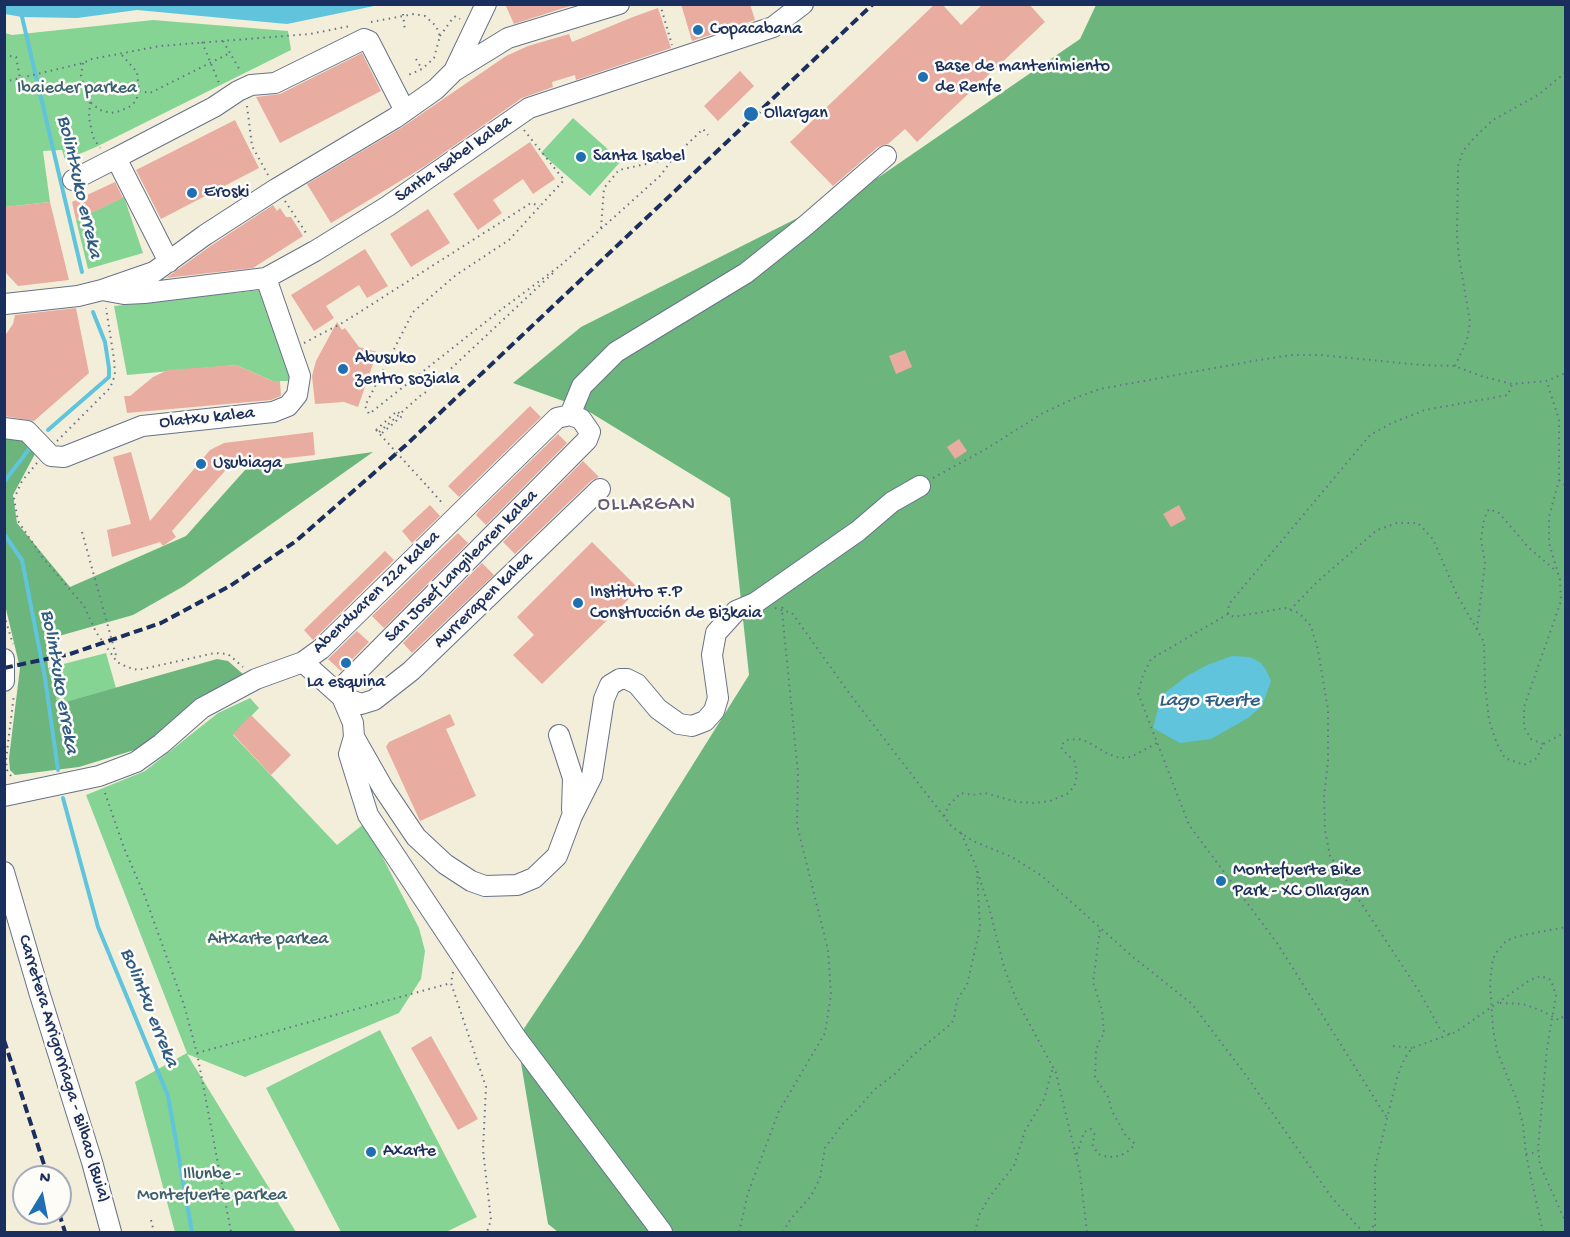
<!DOCTYPE html>
<meta charset="utf-8">
<style>
body{margin:0}
#map{position:relative;width:1570px;height:1237px;overflow:hidden;background:#f3eed9;font-family:"Gochi Hand",sans-serif}
canvas{display:block}
.frame{position:absolute;inset:0;border:6px solid #1b2f5e;pointer-events:none}
.north{position:absolute;left:12px;top:1165px;width:60px;height:60px;box-sizing:border-box;background:#fdfcf7;border:2px solid #a3aaba;border-radius:50%;rotate:10deg;font-size:16px;font-weight:700;line-height:24px;text-align:center;color:#1b2f5e}
.north::after{content:'';display:block;margin:auto;width:21px;height:27px;background:#1f6fb2;clip-path:polygon(50% 0,100% 100%,50% 72%,0 100%)}
</style>
<div id="map">
<canvas width="1570" height="1237"></canvas>
<div class="frame"></div>
<div class="north">N</div>
</div>
<script>
const ctx = document.querySelector('canvas').getContext('2d');
ctx.lineJoin = 'round';
function fillPath(path, color) {
  ctx.fillStyle = color;
  ctx.fill(path, 'evenodd');
}
function toPath(rows) {
  const path = new Path2D();
  for (const r of rows) {
    path.moveTo(r[0], r[1]);
    for (let i = 2; i < r.length; i += 2) path.lineTo(r[i], r[i + 1]);
  }
  return path;
}
function strokePath(path, color, width, dash) {
  ctx.strokeStyle = color;
  ctx.lineWidth = width;
  ctx.lineCap = dash ? 'butt' : 'round';
  ctx.setLineDash(dash || []);
  ctx.stroke(path);
}
function label(font, color, halo, rows, align = 'center') {
  ctx.font = font + ' "Gochi Hand",sans-serif';
  ctx.lineWidth = 5;
  ctx.setLineDash([]);
  ctx.textBaseline = 'middle';
  ctx.strokeStyle = halo;
  ctx.fillStyle = color;
  for (const [text, x, y, turn = 0] of rows) {
    ctx.save();
    ctx.translate(x, y);
    ctx.rotate((+turn || 0) * Math.PI / 180);
    ctx.textAlign = isNaN(turn) ? turn : align;
    if (halo) ctx.strokeText(text, 0, 0);
    ctx.fillText(text, 0, 0);
    ctx.restore();
  }
}
fillPath(toPath([
 [153,20,288,31,291,50,96,147,65,160,62,150,43,151,50,202,5,207,5,33,12,35],
 [573,118,621,161,590,196,541,153],
 [124,197,143,253,88,269,76,220],
 [261,290,292,381,273,381,236,365,127,375,114,306],
 [106,653,116,688,58,704,48,668],
 [250,698,259,708,233,735,337,845,365,823,419,928,425,951,421,979,399,1013,245,1077,187,1054,296,1232,175,1232,135,1082,187,1053,86,795,145,771,218,713],
 [380,1030,477,1217,446,1232,341,1232,266,1088]
]), '#86d493');
fillPath(toPath([
 [1096,5,1565,5,1565,1232,558,1232,548,1224,517,1039,581,943,749,675,730,498,583,408,513,383,581,327,879,177,1080,39],
 [4,437,24,438,35,454,13,495,17,523,70,587,186,536,245,470,373,452,184,586,133,615,52,638,44,609,48,668,58,704,217,659,228,661,244,675,196,699,141,748,79,767,15,775,10,770,9,758,20,668,5,605]
]), '#6cb67d');
fillPath(toPath([
 [4,5,5,4,379,5,287,24,137,10,77,18,22,17,5,14],
 [1232,656,1250,657,1261,663,1266,670,1271,681,1262,706,1248,718,1211,739,1180,743,1153,728,1159,705,1166,692,1187,676,1207,665]
]), '#5fc4dc');
strokePath(toPath([
 [19,4,82,272],
 [48,430,109,377,109,368,105,342,93,312],
 [4,482,32,445],
 [4,534,22,560,45,678,58,770],
 [63,798,98,927,168,1096,192,1232]
]), '#5fc4dc', 4);
fillPath(toPath([
 [505,4,576,4,514,24],
 [681,4,750,4,755,20,692,41],
 [935,4,942,4,961,25,983,4,1029,4,1045,22,917,142,905,129,888,144,878,147,833,186,790,142],
 [658,8,671,48,576,80,575,75,552,82,553,87,522,98,425,166,331,223,307,184,401,128,506,56,528,46,569,34,572,42,633,17],
 [362,53,381,91,280,143,256,97,280,94],
 [740,71,754,86,718,121,704,106],
 [235,120,259,168,161,219,136,170],
 [530,142,555,179,533,194,523,179,493,200,502,213,478,230,453,194],
 [115,182,123,198,76,220,72,202],
 [50,202,69,280,18,286,4,271,4,207],
 [273,205,277,211,280,208,286,217,291,217,303,236,253,268,166,278,212,245],
 [428,209,450,243,411,267,390,234],
 [365,249,388,286,367,298,359,285,326,306,334,318,314,331,291,295],
 [76,308,89,373,34,421,4,416,4,337,13,324,15,315],
 [337,322,342,330,345,328,359,347,377,352,358,407,344,402,315,404,312,376,316,361],
 [905,350,912,367,896,374,889,356],
 [236,365,273,381,280,381,281,396,271,400,127,413,124,396,130,396,153,377,168,370],
 [530,406,541,417,459,497,448,486],
 [313,432,315,455,231,464,172,531,176,537,163,546,160,542,112,557,107,530,131,524,113,457,131,452,150,521,210,450,224,443],
 [558,434,567,443,486,525,476,515,479,511],
 [959,439,967,451,955,459,947,447],
 [583,461,599,477,592,480,515,554,503,542],
 [430,505,440,516,412,543,402,531],
 [1179,505,1186,519,1171,527,1163,514],
 [458,533,468,543,384,628,372,616],
 [592,542,639,589,542,684,513,655,534,635,517,617],
 [385,551,394,560,313,640,304,630],
 [482,563,494,575,412,653,403,643],
 [357,631,369,642,341,671,328,659],
 [450,714,455,725,446,729,476,796,420,821,386,747,389,742],
 [251,715,291,755,271,775,233,734],
 [431,1036,478,1119,458,1130,411,1048]
]), '#e8aca0');
const minor = toPath([
 [456,70,508,38,619,4],
 [73,180,116,158],
 [169,262,116,158,214,107,238,91,251,85,275,83,364,39,369,41,405,111],
 [102,290,124,294,144,293,266,278,315,251,388,206,529,108,773,27,803,4],
 [5,304,78,296,102,290,154,272,205,235,276,189,395,118,436,89,454,71,486,4],
 [570,415,582,386,616,352,746,273,805,226,886,156],
 [4,428,27,431,51,456,64,457,142,426,273,412,288,406,297,395,300,376,266,278],
 [4,659,4,681],
 [303,662,342,697,361,704,374,700,411,671,600,489],
 [342,697,353,723,354,737,349,754,368,815,517,1039,662,1232],
 [559,735,573,778,572,810],
 [354,737,383,788,416,837,445,864,471,881,485,886,517,885,534,878,557,856,572,816,592,776,604,699,610,685,620,679,627,679,637,684,658,709,679,724,692,726,705,721,714,711,718,698,712,655,716,633,736,611,755,603,858,531,892,502,920,486],
 [4,796,99,776,136,762,161,744,202,708,256,679,303,662,321,649,557,418,570,415,581,419,590,432,587,440,347,682,342,697],
 [4,872,40,995,92,1162,111,1232]
]);
strokePath(minor, '#677289', 22);
strokePath(toPath([
 [660,4,672,45],
 [403,14,405,31],
 [371,22,414,14,425,16,436,26,440,36,434,58,422,69,406,76],
 [440,36,453,18,456,16,460,19],
 [223,41,241,72],
 [202,42,219,83],
 [4,55,16,57,20,78],
 [416,59,422,69],
 [83,63,81,75,85,93,90,102,100,110,111,113,120,111,129,107,136,101,139,91,137,72,121,54],
 [4,82,83,63,92,59,160,46,310,34,350,26],
 [139,91,150,93,230,53],
 [90,102,89,118,93,137,100,148],
 [247,106,252,146,268,175],
 [524,130,564,180,509,240,456,275,413,312,365,406,369,414,502,309,561,265],
 [285,201,308,236],
 [601,228,604,188,619,170,673,158],
 [561,265,661,175,673,158,703,129,708,135],
 [304,343,344,322,531,203,540,206],
 [1455,366,1467,340,1470,322,1459,257,1457,236,1458,166,1463,151,1475,137,1493,120,1538,95,1566,72],
 [376,430,397,411,402,416,381,434,379,432,392,421,420,396,426,392,553,273],
 [57,441,110,388,115,375,114,359,106,308],
 [37,463,22,481,14,499,18,521,43,558,84,606,96,632,117,662,127,667,138,670,215,653,228,654,243,667],
 [933,478,986,449,1043,413,1075,398,1100,389,1253,361,1291,355,1320,355,1421,365,1455,366,1481,376,1512,384,1546,381,1566,373],
 [1559,480,1566,486],
 [428,487,444,505],
 [82,532,117,659],
 [775,608,792,613,849,693,952,827,973,841,1012,857,1042,876,1133,957,1192,1004,1245,1074,1332,1198,1363,1232,1370,1231,1374,1225],
 [1290,610,1317,582,1377,530,1397,523,1418,523,1433,539,1457,595,1484,642,1485,686,1489,720,1497,744,1505,758,1524,765,1537,758,1543,744,1566,732],
 [1228,614,1151,659,1143,675,1138,693,1189,825,1277,943,1387,1118],
 [4,615,13,644],
 [1477,629,1485,563,1481,540,1484,519,1489,509,1499,513,1529,548,1555,570],
 [1543,744,1531,739,1524,727,1524,707,1561,601,1560,580,1549,543,1549,517,1559,480,1559,420,1547,382],
 [11,776,7,770,6,760,14,694],
 [105,793,124,848,144,894,184,1005,197,1053,231,1232],
 [944,816,949,805,961,793,973,795,985,793,1017,802,1035,803,1050,801,1067,794,1074,787,1077,776,1075,762,1062,749,1061,745,1067,740,1079,739,1088,742,1108,754,1120,758,1131,757,1157,743],
 [961,833,975,864,989,907,1004,967,1016,999,1056,1073,1080,1173,1087,1232],
 [453,972,451,983,486,1087,483,1150,491,1220,487,1232],
 [1500,1003,1523,1004,1540,1010,1559,1020,1566,1014],
 [1450,1034,1440,1029,1419,991,1330,856,1325,830,1324,797,1328,761,1328,710,1318,650,1311,626,1299,613,1285,608,1234,617,1228,614,1229,604,1370,435,1392,423,1425,410,1508,395,1512,384],
 [1393,1046,1412,1048],
 [197,1053,451,983],
 [1077,1154,1084,1132,1091,1129,1095,1135,1092,1144,1098,1154,1108,1157,1120,1156,1130,1150,1135,1144,1126,1136,1112,1111,1108,1097,1095,1077,1096,1050,1101,1037,1104,1035,1102,1010,1093,982,1100,929],
 [1526,1154,1538,1152],
 [151,1220,154,1232],
 [739,1232,748,1193,779,1111,825,1033,831,995,828,950,797,825,798,773,782,611,783,603],
 [783,1232,790,1220,811,1196,820,1178,825,1148,844,1122,855,1112,874,1090,896,1073,913,1055,951,1024,954,1019,957,1000,967,985,980,928,977,871],
 [975,1232,979,1215,990,1196,1014,1166,1025,1131,1044,1099,1053,1067],
 [1375,1232,1375,1167,1398,1074,1405,1058,1412,1048,1456,1032,1530,980,1541,976,1551,980,1556,995,1547,1048,1538,1148,1540,1165,1566,1223],
 [1543,1232,1526,1155,1523,1125,1517,1100,1497,1051,1493,1029,1490,984,1492,964,1495,954,1506,941,1519,936,1566,927]
]), '#677289', 2, [1.5, 4.5]);
strokePath(minor, '#fff', 20);
strokePath(toPath([
 [4,668,70,654,161,623,230,586,296,541,406,445,873,4],
 [4,1040,48,1177],
 [59,1213,65,1232]
]), '#1b2f5e', 4, [9, 4.5]);
strokePath(toPath([
 [376,430,428,487]
]), '#677289', 2, [1.5, 4.5]);
for (const [x, y, r, color] of [
 [698,30,6,"#1f6fb2"],
 [923,77,6,"#1f6fb2"],
 [751,114,8,"#1f6fb2"],
 [581,157,6,"#1f6fb2"],
 [192,193,6,"#1f6fb2"],
 [343,369,6,"#1f6fb2"],
 [201,464,6,"#1f6fb2"],
 [578,603,6,"#1f6fb2"],
 [346,663,6,"#1f6fb2"],
 [1221,881,6,"#1f6fb2"],
 [371,1152,6,"#1f6fb2"]
]) {
  const dot = new Path2D();
  dot.arc(x, y, r, 0, 2 * Math.PI);
  ctx.fillStyle = color;
  ctx.fill(dot);
  strokePath(dot, '#fdfcf7', 2);
}
label('18px', '#1b2f5e', '#fdfcf7', [
 ["Copacabana",710,30],
 ["Base de mantenimiento",935,67],
 ["de Renfe",935,88],
 ["Ollargan",764,114],
 ["Santa Isabel",593,157],
 ["Eroski",204,193],
 ["Abusuko",355,359],
 ["zentro soziala",355,380],
 ["Usubiaga",213,464],
 ["Instituto F.P",590,593],
 ["Construcción de Bizkaia",590,614],
 ["La esquina",346,683,"center"],
 ["Montefuerte Bike",1233,871],
 ["Park - XC Ollargan",1233,892],
 ["Axarte",383,1152]
], 'left');
label('18px', '#3b616e', '#fdfcf7', [
 ["Ibaieder parkea",77,89],
 ["Aitxarte parkea",268,940],
 ["Illunbe -",212,1175],
 ["Montefuerte parkea",212,1196]
]);
label('18px', '#1b2f5e', '#fdfcf7', [
 ["Santa Isabel kalea",454,160,-35],
 ["Olatxu kalea",207,419,-6],
 ["San Josef Langilearen kalea",462,567,-45],
 ["Abenduaren 22a kalea",377,593,-44],
 ["Aurrerapen kalea",484,601,-44],
 ["Carretera Arrigorriaga - Bilbao (Buia)",63,1069,73]
]);
label('italic 20px', '#2f5c84', '#fdfcf7', [
 ["Bolintxuko erreka",78,187,77],
 ["Bolintxuko erreka",58,682,80],
 ["Lago Fuerte",1209,702],
 ["Bolintxu erreka",148,1008,68]
]);
ctx.letterSpacing = '1.5px';
label('20px', '#635b75', '#fdfcf7', [
 ["OLLARGAN",647,506]
]);
ctx.letterSpacing = '0px';
</script>
